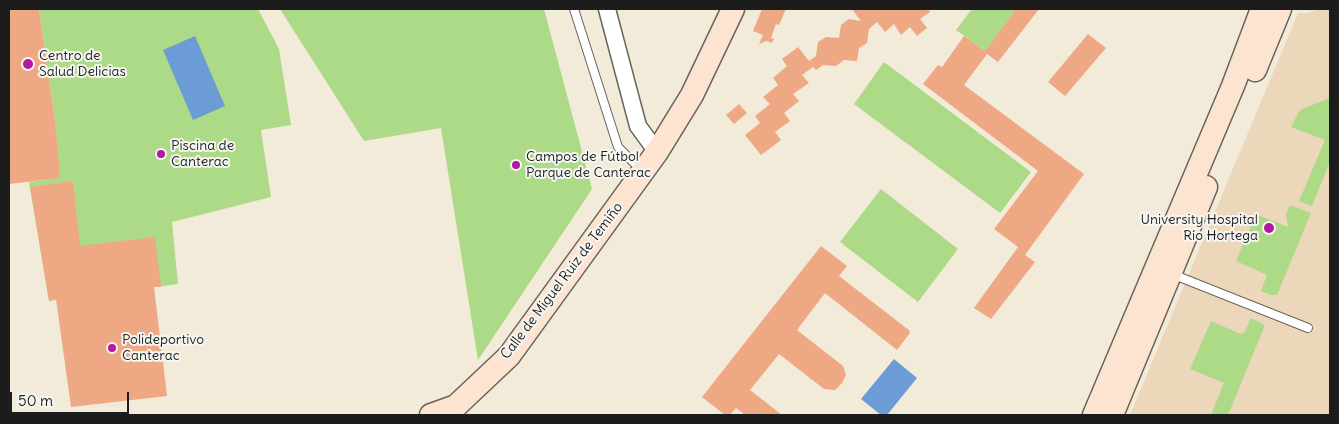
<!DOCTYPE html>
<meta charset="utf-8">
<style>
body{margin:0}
#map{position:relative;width:1339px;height:424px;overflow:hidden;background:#f2ebda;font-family:Delius,sans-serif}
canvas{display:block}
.frame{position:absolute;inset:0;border:10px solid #1c1c1c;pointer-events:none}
.scale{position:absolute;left:10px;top:392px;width:119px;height:22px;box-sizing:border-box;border:2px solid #1c1c1c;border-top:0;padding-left:6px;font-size:15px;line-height:18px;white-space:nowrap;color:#1c1c1c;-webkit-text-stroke:4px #f6f6f2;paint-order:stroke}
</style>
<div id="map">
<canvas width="1339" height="424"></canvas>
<div class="frame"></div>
<div class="scale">50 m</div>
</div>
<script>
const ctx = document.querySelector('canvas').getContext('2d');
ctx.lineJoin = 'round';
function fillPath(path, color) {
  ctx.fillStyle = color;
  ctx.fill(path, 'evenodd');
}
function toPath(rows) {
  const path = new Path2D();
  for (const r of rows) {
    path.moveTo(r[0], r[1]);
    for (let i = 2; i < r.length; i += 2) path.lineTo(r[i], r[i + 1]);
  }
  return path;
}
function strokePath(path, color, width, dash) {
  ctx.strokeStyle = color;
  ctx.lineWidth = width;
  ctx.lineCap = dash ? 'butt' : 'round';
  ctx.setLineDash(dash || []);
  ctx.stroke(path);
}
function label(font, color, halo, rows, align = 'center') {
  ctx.font = font + ' Delius,sans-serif';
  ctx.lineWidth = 4;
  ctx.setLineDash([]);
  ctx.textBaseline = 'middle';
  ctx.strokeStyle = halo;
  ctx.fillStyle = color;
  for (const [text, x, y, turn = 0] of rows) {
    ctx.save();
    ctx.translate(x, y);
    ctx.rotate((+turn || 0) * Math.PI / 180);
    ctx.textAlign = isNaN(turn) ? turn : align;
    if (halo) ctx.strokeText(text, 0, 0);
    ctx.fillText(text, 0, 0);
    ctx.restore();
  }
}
fillPath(toPath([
 [1320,9,1330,9,1330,415,1130,415,1298,13,1308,13]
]), '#edd7bb');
fillPath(toPath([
 [39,9,258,9,279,49,291,125,261,130,271,197,172,222,178,284,49,301,29,182,59,178,55,120],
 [280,9,544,9,592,189,478,360,441,128,364,141],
 [972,9,1016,9,985,51,956,30],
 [884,62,1031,172,1000,213,854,104],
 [1330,98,1330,162,1312,206,1299,201,1325,140,1291,127,1298,113,1302,109],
 [881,189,958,249,918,302,840,242],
 [1290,205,1311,213,1277,295,1271,295,1261,291,1267,275,1236,261,1256,214,1288,227,1286,214],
 [1251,318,1265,325,1228,415,1211,415,1224,383,1190,369,1211,321,1241,334,1244,333]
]), '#adda86');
fillPath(toPath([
 [195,36,225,106,193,120,163,50],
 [894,359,917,378,887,415,881,415,861,399]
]), '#6b9cd5');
fillPath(toPath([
 [9,9,39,9,55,120,60,178,9,184],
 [762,9,786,9,779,25,776,24,771,38,774,39,772,43,766,41,759,44,763,35,753,31],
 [852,9,928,9,930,12,920,19,927,28,917,36,910,27,901,35,894,24,885,32,877,22,869,29,867,43,859,48,857,61,844,60,836,66,823,65,816,70,813,67,802,75,809,83,793,94,799,101,784,113,790,121,775,132,781,140,761,155,745,135,760,123,755,116,770,104,763,97,778,85,773,78,787,66,782,59,798,47,809,61,816,56,818,42,826,37,839,38,841,25,849,19,861,21],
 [1016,9,1039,9,998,62,987,54,964,85,1084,174,1025,255,1035,262,991,319,974,308,1018,247,994,229,1038,171,923,84,938,65,942,67,964,36,985,51],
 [1088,34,1106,48,1065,96,1048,82],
 [739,104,747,113,734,124,726,115],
 [73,181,80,246,155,237,161,287,154,287,167,396,71,407,56,299,49,301,30,187],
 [821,246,847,266,839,276,910,331,909,332,910,333,897,350,825,293,797,330,843,366,846,375,842,383,835,390,824,389,779,354,750,390,782,415,745,415,736,408,730,415,725,415,702,397]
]), '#eea884');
const lane = toPath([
 [574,9,618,147,641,170],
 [1172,274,1308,328]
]);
const street = toPath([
 [607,9,638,126,657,152]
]);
const secondary = toPath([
 [1255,70,1280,9],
 [431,415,456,406,509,356,657,152,692,95,733,9],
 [1094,415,1233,86,1262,9],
 [1112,415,1206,187]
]);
strokePath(lane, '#67645e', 10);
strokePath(street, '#67645e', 19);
strokePath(secondary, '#67645e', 25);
strokePath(lane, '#fff', 8);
strokePath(street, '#fff', 16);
strokePath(secondary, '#fde4d1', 22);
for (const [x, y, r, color] of [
 [28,64,6,"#b5179e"],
 [161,154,5,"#b5179e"],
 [516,165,5,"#b5179e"],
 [1269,228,6,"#b5179e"],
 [112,348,5,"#b5179e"]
]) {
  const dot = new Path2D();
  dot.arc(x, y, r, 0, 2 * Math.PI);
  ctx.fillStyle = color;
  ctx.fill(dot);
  strokePath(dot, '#f6f6f2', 2);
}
label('14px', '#1c1c1c', '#f6f6f2', [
 ["Centro de",39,56],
 ["Salud Delicias",39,72],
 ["Piscina de",171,146],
 ["Canterac",171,162],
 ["Campos de Fútbol",526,157],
 ["Parque de Canterac",526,173],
 ["University Hospital",1258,220,"right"],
 ["Río Hortega",1258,236,"right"],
 ["Polideportivo",122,340],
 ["Canterac",122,356]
], 'left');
label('14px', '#1c1c1c', '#f6f6f2', [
 ["Calle de Miguel Ruiz de Temiño",562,281,-53]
]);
</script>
